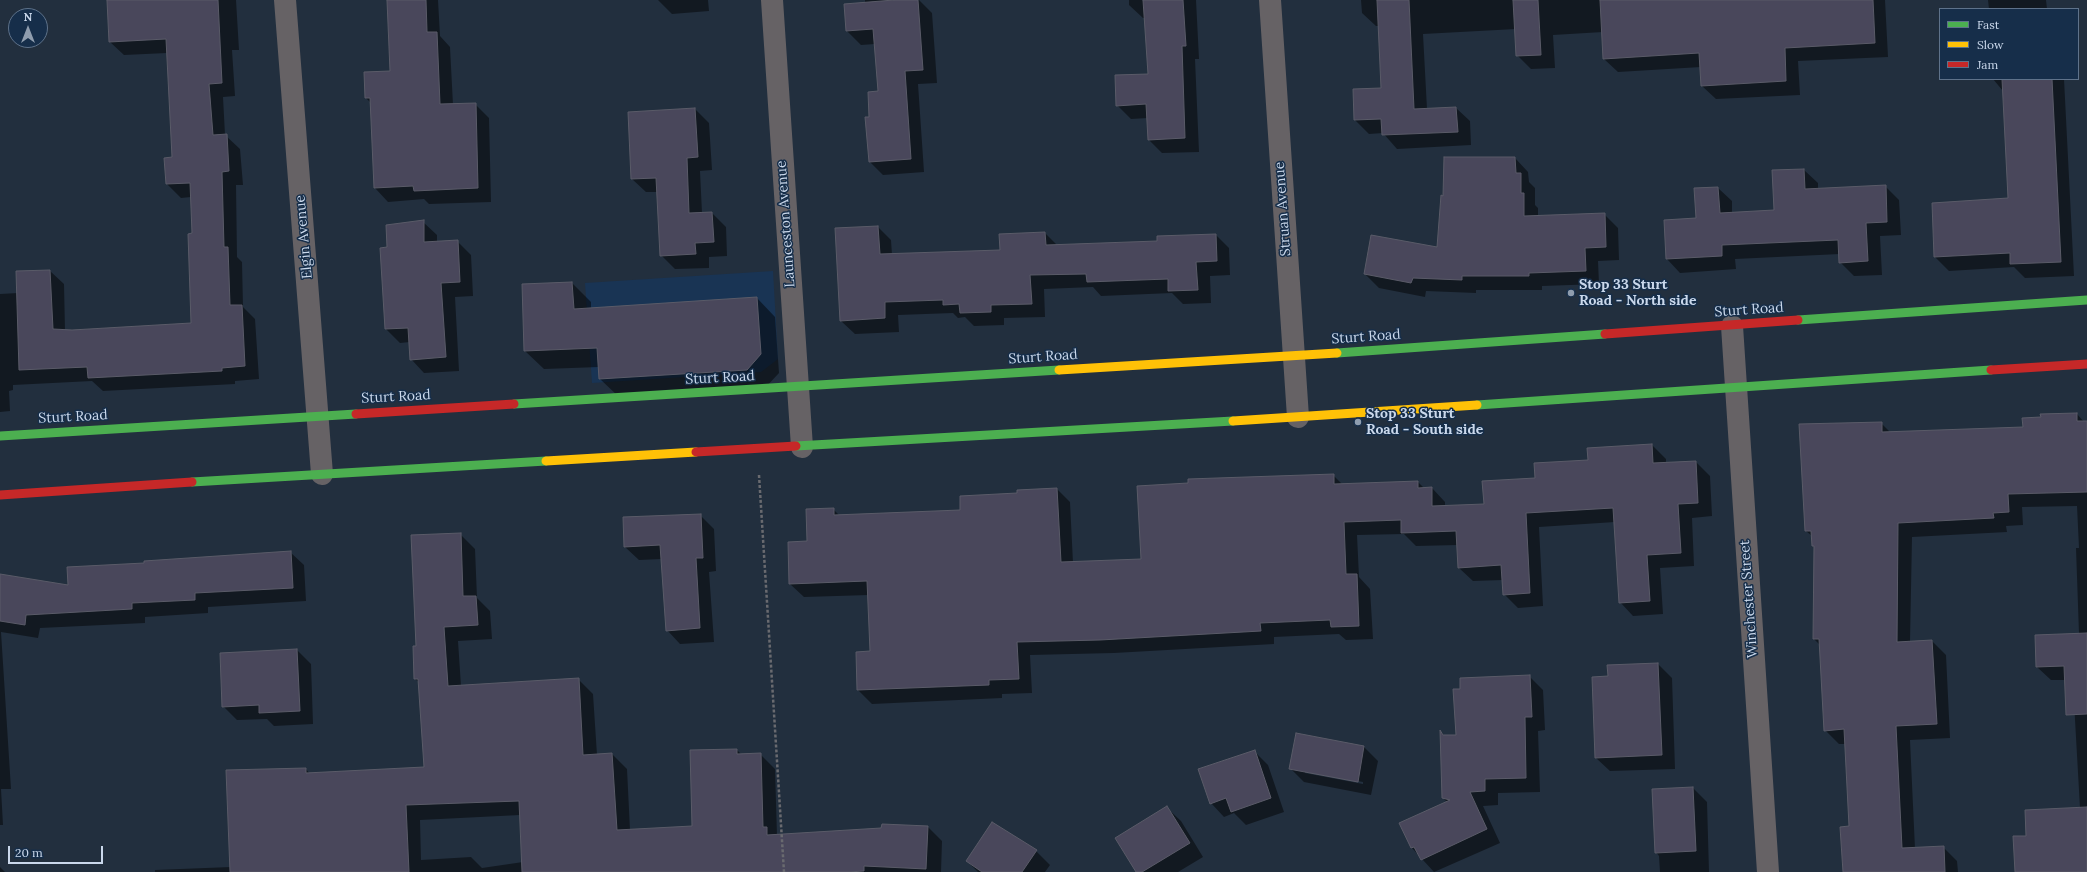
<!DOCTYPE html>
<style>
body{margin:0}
#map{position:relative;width:2087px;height:872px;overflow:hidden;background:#222f3e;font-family:Lora,serif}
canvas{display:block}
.legend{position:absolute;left:1939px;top:8px;width:140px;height:72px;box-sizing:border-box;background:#162e4a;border:1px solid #5e728a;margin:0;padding:5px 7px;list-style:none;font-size:12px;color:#cad8eb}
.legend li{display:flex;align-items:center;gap:8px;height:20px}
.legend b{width:20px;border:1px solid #5e728a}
.north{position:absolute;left:8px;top:8px;width:40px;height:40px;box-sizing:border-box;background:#162e4a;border:1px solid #5e728a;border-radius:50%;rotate:0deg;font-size:11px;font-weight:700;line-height:16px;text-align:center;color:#cad8eb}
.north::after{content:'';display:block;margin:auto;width:14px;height:18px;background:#8f9dae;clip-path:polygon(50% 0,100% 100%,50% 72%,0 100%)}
.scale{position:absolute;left:8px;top:846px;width:95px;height:18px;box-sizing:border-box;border:2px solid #cad8eb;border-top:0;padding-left:5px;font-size:12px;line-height:14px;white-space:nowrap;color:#cad8eb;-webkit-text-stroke:3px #162e4a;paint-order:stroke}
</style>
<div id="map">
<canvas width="2087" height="872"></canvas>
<ul class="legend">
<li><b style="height:5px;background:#4caf50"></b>Fast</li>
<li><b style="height:5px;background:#ffc107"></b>Slow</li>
<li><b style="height:5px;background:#c62828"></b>Jam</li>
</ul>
<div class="north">N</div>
<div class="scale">20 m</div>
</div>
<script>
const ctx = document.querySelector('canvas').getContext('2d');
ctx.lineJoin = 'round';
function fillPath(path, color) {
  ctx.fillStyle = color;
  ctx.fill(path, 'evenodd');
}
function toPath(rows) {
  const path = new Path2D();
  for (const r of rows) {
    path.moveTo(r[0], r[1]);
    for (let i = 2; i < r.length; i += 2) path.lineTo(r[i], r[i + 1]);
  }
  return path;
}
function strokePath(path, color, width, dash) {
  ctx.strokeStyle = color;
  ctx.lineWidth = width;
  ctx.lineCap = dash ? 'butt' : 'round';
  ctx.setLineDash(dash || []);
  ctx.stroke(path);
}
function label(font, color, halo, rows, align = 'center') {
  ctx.font = font + ' Lora,serif';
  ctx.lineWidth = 3;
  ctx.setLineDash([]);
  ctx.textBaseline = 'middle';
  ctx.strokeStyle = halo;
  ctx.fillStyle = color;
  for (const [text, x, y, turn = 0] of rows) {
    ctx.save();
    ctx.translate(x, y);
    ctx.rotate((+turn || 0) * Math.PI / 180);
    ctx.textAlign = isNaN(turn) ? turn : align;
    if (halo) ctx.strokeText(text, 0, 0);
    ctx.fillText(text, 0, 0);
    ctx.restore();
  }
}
fillPath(toPath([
 [773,271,778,359,761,372,592,383,585,283]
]), '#193454');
fillPath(toPath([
 [108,0,236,0,239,50,232,50,235,96,223,97,225,135,240,149,243,185,236,185,237,257,242,262,243,307,255,319,259,379,235,381,235,384,103,391,92,381,13,385,13,390,9,391,10,411,0,412,0,294,18,293,50,271,64,284,65,331,192,324,193,234,191,197,181,198,167,184,166,159,173,158,167,53,124,55,110,42],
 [388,0,438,0,440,36,450,47,453,105,475,104,489,118,491,202,429,204,424,199,388,202,375,188,371,103,366,98,391,72],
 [658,0,708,0,709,11,672,14],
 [865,0,919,0,932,13,937,83,918,84,924,172,883,175,869,161,870,118,879,92,875,44,861,45,847,31,845,5,865,3],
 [1129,0,1196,0,1199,59,1195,59,1199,152,1162,153,1149,140,1148,118,1131,119,1117,105,1149,75,1146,18,1143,18,1129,5],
 [1361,0,1885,0,1888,57,1798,61,1800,95,1716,99,1702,86,1701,67,1618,72,1604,59,1603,32,1553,35,1555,68,1531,69,1517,55,1516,29,1423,34,1427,109,1456,108,1470,121,1471,145,1397,149,1383,133,1369,134,1355,120,1382,88,1379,26,1376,26,1362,13],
 [1988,0,2046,0,2047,9,1989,9],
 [1993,79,2064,79,2074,276,2025,278,2014,267,1949,271,1935,257,1933,204,2009,199,2003,91],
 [695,109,709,123,712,170,700,171,702,213,712,213,726,227,727,256,709,257,709,268,675,269,661,255,658,192,646,192,632,179],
 [1515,158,1528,172,1529,182,1535,188,1535,205,1538,208,1538,216,1604,214,1618,228,1619,260,1598,261,1599,284,1542,286,1542,290,1476,290,1476,293,1426,291,1425,297,1379,288,1365,274,1438,248,1444,197],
 [1804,170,1818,183,1818,189,1885,186,1899,200,1901,235,1880,236,1882,275,1854,276,1840,262,1840,254,1735,259,1736,269,1680,273,1667,259,1718,188,1732,201,1732,214,1775,211],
 [423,222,437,235,437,242,457,241,471,255,473,296,455,297,459,371,424,373,411,359,410,342,400,343,386,329,381,249,388,248],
 [878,227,891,240,892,255,1001,251,1045,233,1057,245,1158,241,1216,235,1229,248,1230,275,1210,276,1211,303,1183,304,1172,293,1101,296,1093,287,1044,289,1045,317,1004,318,1004,325,974,326,965,317,958,318,953,313,898,315,899,332,855,334,841,321],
 [572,283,591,302,591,309,757,298,775,317,779,373,765,388,619,397,600,379,599,367,544,369,525,351],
 [2077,414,2084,422,2087,422,2087,872,2015,872,2014,837,2027,837,2080,808,2074,702,2066,680,2051,680,2037,667,2079,634,2076,548,2079,548,2077,506,2022,507,2023,525,2006,526,2007,532,1912,537,1910,642,1932,641,1946,655,1950,738,1910,740,1915,849,1943,847,1957,861,1958,872,1844,872,1850,827,1846,744,1839,744,1825,730,1820,645,1814,639,1815,548,1813,545,1812,536,1806,531,1881,423,1891,433,2024,428],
 [1652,445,1666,459,1666,464,1696,462,1710,476,1712,516,1692,518,1694,566,1660,568,1663,614,1633,616,1620,602,1615,522,1539,527,1543,606,1518,608,1504,594,1503,580,1473,581,1459,568,1458,545,1416,546,1404,534,1357,535,1359,577,1370,589,1373,639,1346,640,1339,634,1274,637,1274,644,1114,653,1030,655,1032,693,1002,694,1002,698,872,704,858,690,872,652,869,595,804,597,790,584,808,542,833,509,840,516,962,511,1018,494,1057,489,1070,502,1073,563,1142,560,1333,475,1343,485,1418,482,1424,488,1432,488,1445,502,1445,507,1485,504,1536,479,1589,461],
 [700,515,714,529,716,571,709,572,714,642,680,644,667,630,662,559,639,560,625,547],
 [460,534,475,549,477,598,490,611,492,639,458,641,461,686,578,679,593,694,597,755,612,754,627,769,630,830,693,827,737,750,742,755,760,754,775,769,777,836,928,827,942,841,941,872,155,872,155,870,231,867,306,769,310,774,425,768,420,683,415,679,417,647],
 [520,815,523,862,482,868,471,857,421,860,420,820],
 [290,552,304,565,306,601,208,607,208,613,145,617,145,623,40,628,38,638,1,632,11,789,1,789,3,825,0,825,0,575,69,586,145,564],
 [297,650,311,664,313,724,274,726,267,719,237,720,223,706],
 [1658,664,1672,678,1675,769,1610,771,1596,758,1609,677],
 [1529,676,1543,690,1545,730,1538,731,1540,792,1498,793,1498,805,1483,806,1500,843,1434,872,1412,848,1447,802,1443,798,1441,732,1445,736,1457,736],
 [1297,735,1364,747,1378,761,1371,795,1304,782,1290,768],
 [1305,771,1363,782,1363,784,1305,773],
 [1254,751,1268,765,1284,812,1246,825,1234,813,1224,817,1211,803],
 [1693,788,1707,802,1709,872,1660,872,1659,856,1656,852],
 [1167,808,1181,821,1203,857,1178,872,1137,872],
 [1036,851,1050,865,1045,872,978,872,967,861],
 [0,867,5,872,0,872]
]), '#0007');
const building = toPath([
 [107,0,218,0,222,83,209,84,213,135,227,134,229,171,222,172,224,247,228,247,230,305,242,305,245,366,222,368,222,371,88,378,87,367,19,370,16,271,50,270,53,329,72,330,191,323,188,234,192,233,190,183,166,184,164,158,172,157,166,39,109,42,107,0],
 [387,0,426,0,427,32,437,32,440,104,476,103,478,188,414,191,413,186,374,188,370,98,365,98,364,72,390,71,387,0],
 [894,0,918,0,923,70,905,71,911,159,869,162,865,117,869,117,868,92,878,91,873,29,846,31,844,4,894,0],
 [1143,0,1183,0,1186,46,1182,46,1185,138,1148,140,1146,104,1116,106,1115,75,1148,74,1143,0],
 [1377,0,1409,0,1414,109,1456,107,1458,132,1382,135,1381,119,1354,120,1353,89,1381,88,1377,0],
 [1513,0,1538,0,1541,55,1516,56,1513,0],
 [1600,0,1873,0,1875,43,1785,48,1786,81,1701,86,1699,53,1603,59,1600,0],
 [2002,79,2052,79,2061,262,2010,264,2010,253,1934,257,1932,203,2008,198,2002,79],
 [695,108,698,157,687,158,689,213,712,212,714,242,695,243,696,254,660,256,656,178,631,179,628,112,695,108],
 [1444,157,1515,157,1516,173,1521,173,1521,193,1524,193,1524,216,1605,213,1606,247,1585,248,1586,271,1529,273,1529,276,1462,276,1462,280,1413,278,1411,283,1364,274,1371,235,1437,247,1441,195,1443,196,1444,157],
 [1804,169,1805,189,1886,185,1887,222,1866,223,1868,261,1839,263,1838,240,1722,245,1722,256,1666,259,1664,220,1696,218,1694,188,1718,187,1720,213,1774,210,1772,170,1804,169],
 [424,220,424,242,458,240,460,282,441,283,446,357,410,360,408,328,385,329,380,248,387,247,386,225,424,220],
 [878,226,880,254,1000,250,999,234,1045,232,1046,245,1157,241,1157,236,1216,234,1217,261,1196,262,1198,290,1168,291,1168,279,1087,282,1086,274,1030,275,1032,304,991,305,991,312,960,313,959,304,943,305,943,300,885,302,885,318,840,321,835,228,878,226],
 [572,282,574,309,757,297,761,354,747,370,599,379,597,348,524,351,522,284,572,282],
 [2077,413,2077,421,2087,421,2087,492,2008,494,2009,512,1993,513,1994,518,1898,523,1897,642,1932,640,1937,724,1896,726,1902,848,1944,846,1945,872,1843,872,1840,827,1849,826,1844,729,1824,731,1819,639,1813,639,1814,546,1812,546,1811,531,1805,531,1799,424,1882,422,1882,432,2023,427,2022,418,2041,417,2040,414,2077,413],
 [1652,444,1653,463,1696,461,1698,503,1678,504,1681,553,1647,555,1650,601,1619,603,1613,508,1526,513,1530,593,1503,595,1501,565,1458,568,1456,531,1401,533,1401,520,1344,522,1346,574,1357,574,1359,626,1331,627,1330,620,1260,623,1261,631,1100,640,1017,642,1019,679,989,680,989,685,857,690,856,652,870,651,867,581,789,584,788,542,807,541,806,509,834,508,834,515,960,510,960,496,1017,493,1017,490,1057,488,1061,562,1141,559,1137,486,1188,483,1188,479,1334,474,1334,484,1418,481,1418,488,1432,487,1432,506,1484,504,1482,481,1535,478,1534,463,1588,460,1587,448,1652,444],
 [701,514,703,558,696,558,700,628,666,631,660,545,624,547,623,517,701,514],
 [461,533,463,596,476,596,478,625,444,627,448,686,579,678,583,755,612,753,617,830,692,826,690,750,737,749,737,754,761,753,763,827,767,827,767,835,881,828,882,824,928,826,926,869,864,866,864,871,848,872,522,872,519,801,406,805,409,872,230,872,226,770,306,768,306,773,424,767,418,679,414,679,413,646,416,646,411,535,461,533],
 [291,551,293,588,195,593,195,600,132,603,132,609,26,615,25,625,0,621,0,574,68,585,67,567,144,563,144,561,291,551],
 [2087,633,2087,714,2066,715,2064,666,2036,667,2035,635,2087,633],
 [297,649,300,711,259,713,259,705,222,707,220,653,297,649],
 [1658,663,1662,755,1595,758,1592,677,1608,676,1607,665,1658,663],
 [1530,675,1532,717,1525,717,1526,778,1485,779,1485,791,1470,792,1487,829,1421,860,1414,847,1411,848,1399,823,1450,800,1442,798,1440,730,1443,735,1456,735,1453,689,1460,689,1460,678,1530,675],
 [1296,733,1364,746,1358,782,1289,769,1296,733],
 [1255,750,1271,798,1231,812,1226,798,1210,804,1198,769,1255,750],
 [1693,787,1696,851,1655,853,1652,789,1693,787],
 [1167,806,1190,843,1142,872,1136,872,1115,838,1167,806],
 [2087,807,2087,872,2015,872,2013,836,2026,836,2025,810,2087,807],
 [992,822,1037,850,1022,872,982,872,966,861,992,822]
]);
fillPath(building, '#49475b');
strokePath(building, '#5a5b68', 1);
strokePath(toPath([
 [759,475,784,872]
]), '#696a6f', 2.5, [3, 2]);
strokePath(toPath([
 [285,0,322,474],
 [772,0,802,447],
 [1270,0,1298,417],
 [1732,326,1768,872]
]), '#666265', 22);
strokePath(toPath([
 [1798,320,2087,300],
 [1337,353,1605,334],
 [514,404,1059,370],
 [1477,405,1991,370],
 [0,436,356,414],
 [796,446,1233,421],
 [192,482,546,461]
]), '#4caf50', 9);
strokePath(toPath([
 [1059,370,1337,353],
 [1233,421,1477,405],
 [546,461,696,452]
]), '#ffc107', 9);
strokePath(toPath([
 [1605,334,1798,320],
 [1991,370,2087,364],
 [356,414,514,404],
 [696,452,796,446],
 [0,495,192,482]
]), '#c62828', 9);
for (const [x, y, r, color] of [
 [1571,293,4,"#8f9dae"],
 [1358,422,4,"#8f9dae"]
]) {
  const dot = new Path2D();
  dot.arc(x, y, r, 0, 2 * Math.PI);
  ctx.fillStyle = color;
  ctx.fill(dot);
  strokePath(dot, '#162e4a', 1.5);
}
label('14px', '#cad8eb', '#162e4a', [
 ["Struan Avenue",1283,209,-94],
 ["Launceston Avenue",786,224,-94],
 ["Elgin Avenue",304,237,-95],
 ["Sturt Road",1749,310,-4],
 ["Sturt Road",1366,337,-4],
 ["Sturt Road",1043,357,-4],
 ["Sturt Road",720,378,-3],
 ["Sturt Road",396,397,-3],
 ["Sturt Road",73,417,-3],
 ["Winchester Street",1749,599,-94]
]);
label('bold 14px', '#cad8eb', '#162e4a', [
 ["Stop 33 Sturt",1579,285],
 ["Road - North side",1579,301],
 ["Stop 33 Sturt",1366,414],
 ["Road - South side",1366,430]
], 'left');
</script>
